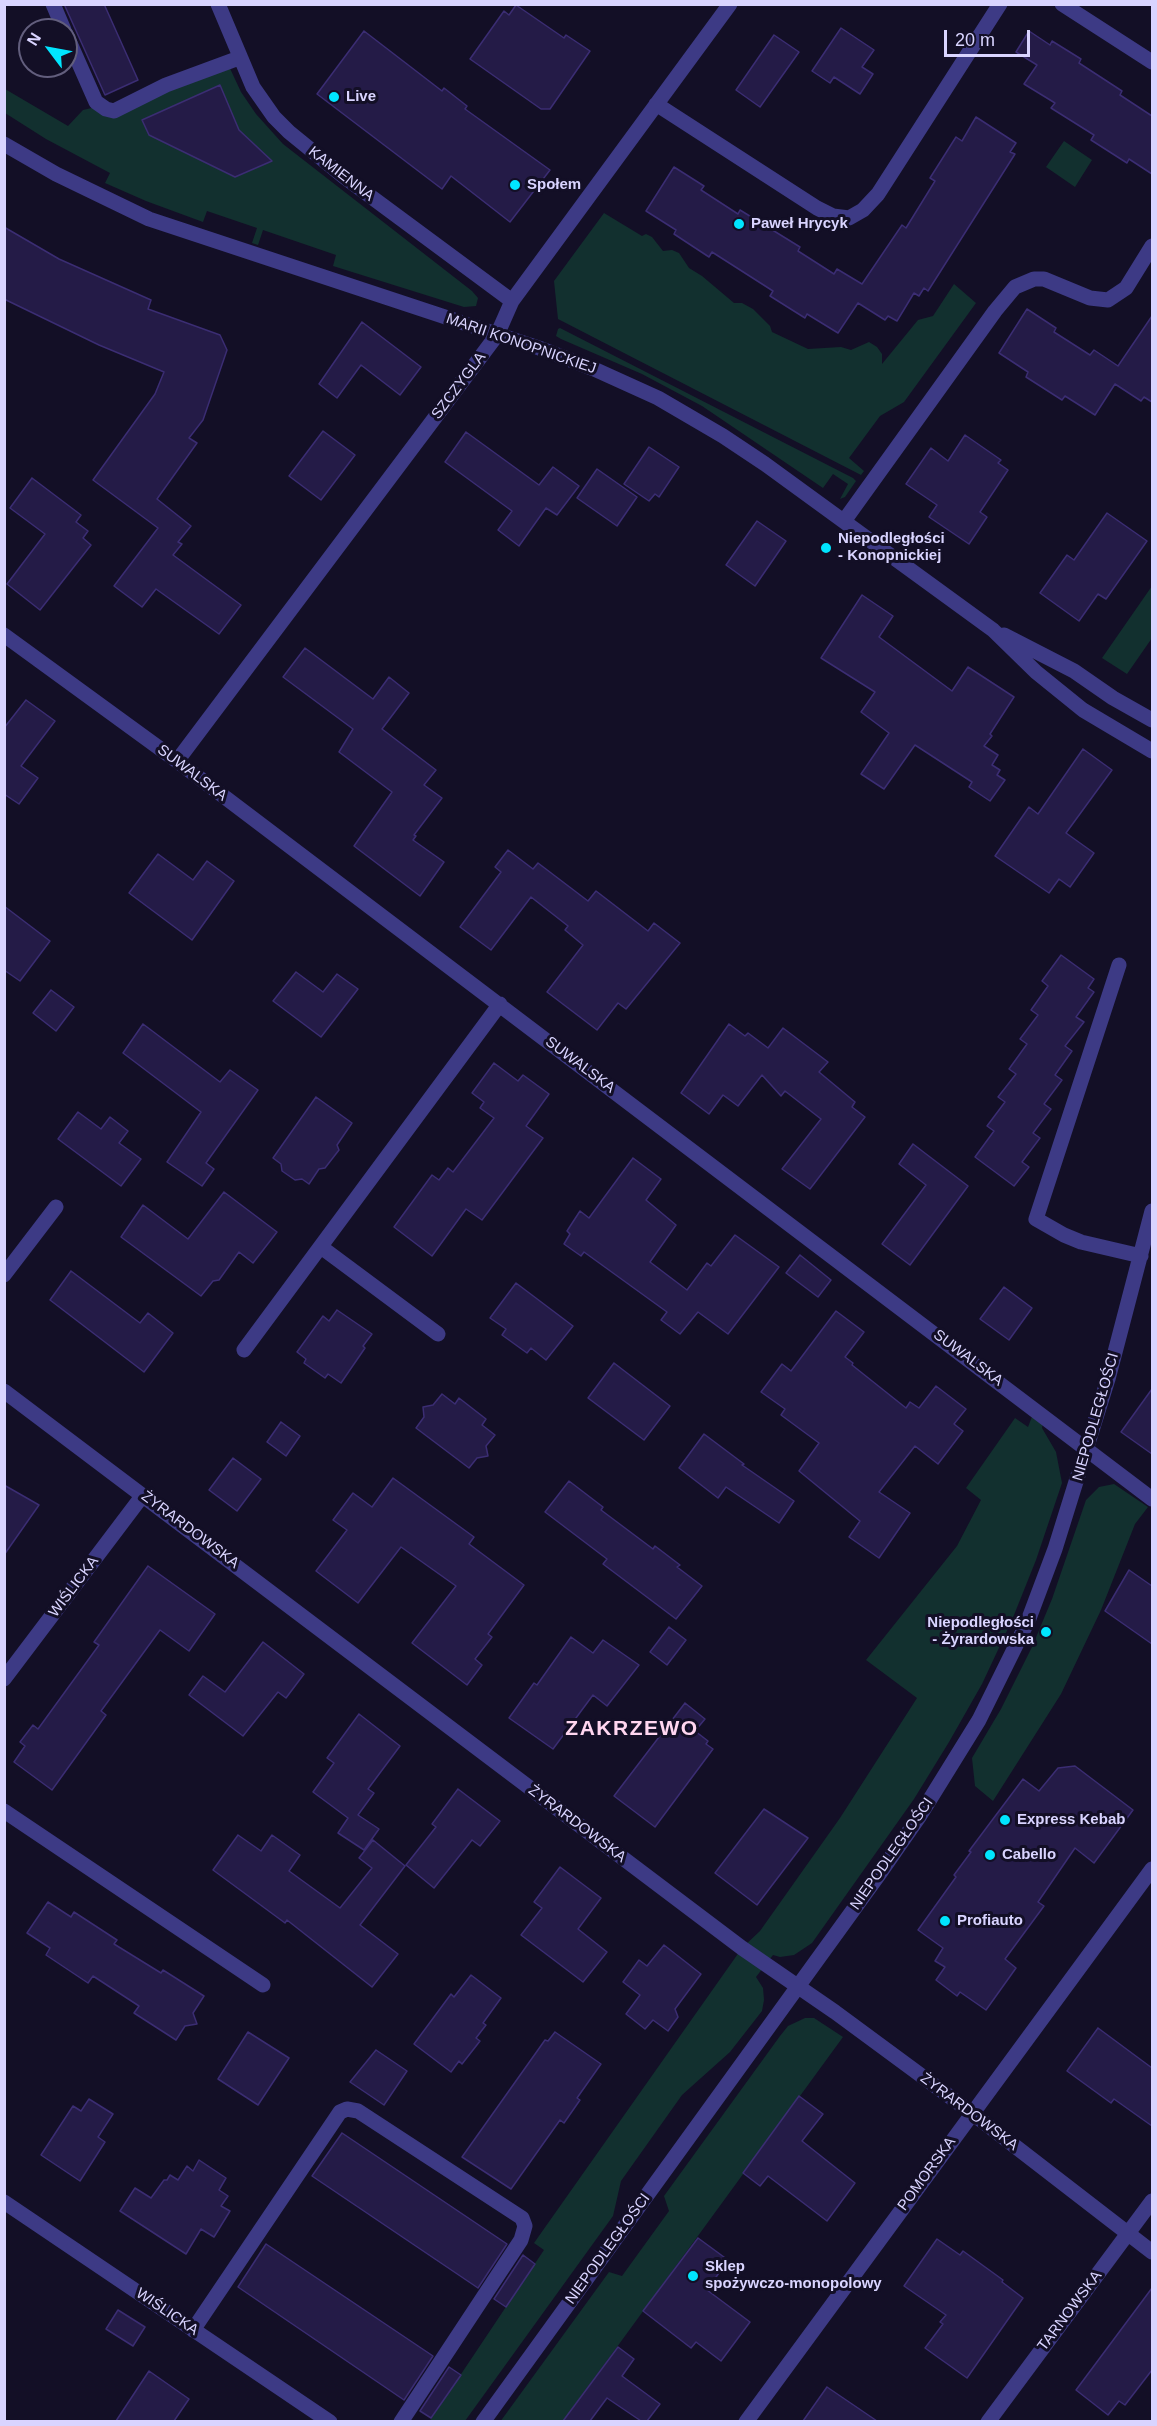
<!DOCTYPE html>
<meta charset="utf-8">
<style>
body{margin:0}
#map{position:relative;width:1157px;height:2426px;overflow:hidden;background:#130f26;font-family:Arial,sans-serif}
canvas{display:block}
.frame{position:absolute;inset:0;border:6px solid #d9d4ff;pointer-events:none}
.north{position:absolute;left:18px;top:18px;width:60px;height:60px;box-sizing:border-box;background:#130f26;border:2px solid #625e7d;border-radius:50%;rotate:302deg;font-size:16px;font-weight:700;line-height:24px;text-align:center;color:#d9d4ff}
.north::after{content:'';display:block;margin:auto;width:21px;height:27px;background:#00e5ff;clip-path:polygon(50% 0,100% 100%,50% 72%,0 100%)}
.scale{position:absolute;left:944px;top:30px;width:86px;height:27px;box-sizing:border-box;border:3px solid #d9d4ff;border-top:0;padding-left:8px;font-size:18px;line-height:21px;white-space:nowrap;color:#d9d4ff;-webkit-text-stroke:4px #130f26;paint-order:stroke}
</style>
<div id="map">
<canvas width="1157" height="2426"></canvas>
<div class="frame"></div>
<div class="north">N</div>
<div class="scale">20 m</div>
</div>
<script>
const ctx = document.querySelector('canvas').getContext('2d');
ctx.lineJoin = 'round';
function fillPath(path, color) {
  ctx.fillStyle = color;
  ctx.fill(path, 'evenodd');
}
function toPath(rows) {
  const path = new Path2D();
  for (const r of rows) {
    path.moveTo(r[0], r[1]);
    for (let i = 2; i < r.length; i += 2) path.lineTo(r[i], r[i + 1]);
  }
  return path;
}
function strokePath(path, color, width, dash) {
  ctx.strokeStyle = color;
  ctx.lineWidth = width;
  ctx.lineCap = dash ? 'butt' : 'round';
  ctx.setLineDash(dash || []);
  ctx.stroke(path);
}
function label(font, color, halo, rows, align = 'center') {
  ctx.font = font + ' Arial,sans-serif';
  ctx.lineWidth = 6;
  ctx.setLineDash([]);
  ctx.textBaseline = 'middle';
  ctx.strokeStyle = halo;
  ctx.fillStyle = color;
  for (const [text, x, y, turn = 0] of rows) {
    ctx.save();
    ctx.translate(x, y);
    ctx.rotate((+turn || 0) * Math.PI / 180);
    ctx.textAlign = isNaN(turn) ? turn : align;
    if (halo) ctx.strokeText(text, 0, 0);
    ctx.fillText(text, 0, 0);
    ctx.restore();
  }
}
fillPath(toPath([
 [227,62,241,92,256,114,283,144,472,291,478,298,476,306,464,307,333,266,336,255,263,230,258,245,252,243,257,228,207,211,203,222,146,201,105,183,110,173,46,139,5,113,5,89,68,126,83,110,100,106,106,109],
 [1064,141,1092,160,1075,187,1046,167],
 [604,213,642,236,646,234,652,237,663,251,672,250,679,253,689,268,702,276,734,303,742,303,753,309,770,326,772,332,808,349,841,347,851,350,869,342,877,347,882,354,882,364,918,320,933,316,954,284,976,303,904,402,880,416,849,458,864,471,861,475,558,319,554,281],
 [560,328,853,478,856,481,845,497,840,499,848,484,833,474,823,488,702,406,642,374,561,339,556,336,558,329],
 [1152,586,1152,638,1127,674,1102,658],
 [1035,1409,1044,1416,1042,1428,1056,1452,1062,1483,1036,1560,1012,1620,982,1684,949,1742,914,1799,812,1943,794,1955,780,1957,773,1955,756,1977,763,1988,764,2000,762,2011,730,2052,682,2095,621,2181,613,2216,465,2421,429,2422,544,2250,534,2243,742,1948,760,1931,840,1818,917,1698,866,1660,957,1546,981,1500,966,1488,1015,1418,1028,1427],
 [1114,1484,1148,1507,1135,1524,1101,1610,1061,1694,993,1801,975,1786,972,1758,1001,1709,1032,1647,1052,1599,1086,1500,1099,1487],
 [805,2018,814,2018,843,2037,563,2421,500,2422,609,2272,622,2276,669,2211,664,2196,780,2036,788,2026]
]), '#12302f');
const building = toPath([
 [64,4,104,4,138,80,105,95,64,4],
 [516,5,564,38,566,35,590,51,550,109,541,109,470,59,504,11,509,15,516,5],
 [841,28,874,50,862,67,873,74,860,94,834,77,830,83,812,71,841,28],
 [364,31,442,91,444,88,467,106,465,109,550,170,510,222,451,176,442,189,317,94,364,31],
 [1029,31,1050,45,1052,41,1081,59,1079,63,1122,91,1120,95,1152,116,1152,174,1129,159,1127,163,1091,140,1094,135,1051,108,1055,103,1024,84,1037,65,1016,52,1029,31],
 [774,35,799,52,760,107,736,90,774,35],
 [220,85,239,130,272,161,235,177,149,135,142,120,220,85],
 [976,117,1016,143,1010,152,1015,154,928,291,924,288,919,296,914,293,897,321,888,316,885,320,858,303,838,333,807,314,805,318,770,296,773,291,712,252,709,257,674,234,676,230,646,211,674,167,704,186,701,190,738,214,740,210,800,247,798,251,834,274,837,269,862,284,902,225,906,228,935,181,930,178,956,137,962,141,976,117],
 [4,227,59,259,151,300,148,309,220,335,227,350,203,420,189,438,197,443,157,499,191,526,178,542,182,544,173,555,241,605,219,634,156,589,142,607,114,586,158,528,93,480,155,394,164,372,99,345,4,299,4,227],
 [1027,309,1056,328,1054,332,1090,355,1094,350,1118,366,1152,316,1152,402,1144,397,1141,401,1115,384,1095,415,1065,396,1062,400,1026,377,1028,372,999,353,1027,309],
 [362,322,421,367,400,395,361,365,337,398,319,384,362,322],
 [323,431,355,455,321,500,289,476,323,431],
 [466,432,539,485,553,467,579,486,557,515,546,508,519,546,498,530,512,511,445,462,466,432],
 [965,435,1001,460,998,463,1008,470,980,512,987,517,969,544,929,517,937,505,906,484,931,448,948,461,965,435],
 [649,447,679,467,659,497,655,494,649,501,624,484,649,447],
 [597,469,637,497,617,526,577,498,597,469],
 [32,478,81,515,76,522,88,531,83,538,91,545,40,610,7,584,45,534,10,508,32,478],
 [1107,513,1147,541,1106,599,1098,594,1079,621,1040,593,1067,555,1074,560,1107,513],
 [757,521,786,541,755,586,726,565,757,521],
 [862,595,893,616,879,637,952,691,968,667,1014,697,990,734,992,736,984,746,998,755,992,765,1000,770,997,775,1005,780,990,801,969,787,972,782,915,745,884,789,861,774,889,733,861,712,875,692,821,658,862,595],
 [305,648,373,699,389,677,409,693,382,729,436,770,424,785,442,798,414,835,416,836,413,840,444,862,420,896,354,846,392,792,339,752,353,729,283,677,305,648],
 [26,700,55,721,21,766,38,778,19,804,4,794,4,728,26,700],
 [1083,749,1112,770,1066,833,1094,853,1070,887,1059,879,1049,893,995,856,1029,807,1038,814,1083,749],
 [508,850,533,869,538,863,588,901,596,891,648,931,654,923,680,943,626,1009,618,1003,597,1030,547,992,583,945,565,930,568,926,531,897,491,950,460,927,501,872,495,867,508,850],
 [158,854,193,880,207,861,234,881,192,940,129,893,158,854],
 [4,906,50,941,20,981,4,970,4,906],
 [1061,955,1094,979,1088,988,1094,992,1076,1017,1084,1022,1065,1046,1072,1051,1055,1075,1062,1080,1044,1104,1051,1109,1033,1133,1040,1138,1022,1162,1029,1167,1014,1186,975,1157,994,1131,987,1126,1005,1102,998,1097,1016,1074,1009,1069,1027,1044,1020,1039,1038,1015,1031,1010,1048,986,1042,981,1061,955],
 [296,972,323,992,337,974,358,989,321,1037,273,1001,296,972],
 [51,990,74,1007,56,1031,33,1013,51,990],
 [143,1024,220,1082,230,1070,258,1090,206,1163,214,1169,202,1186,167,1162,201,1112,123,1053,143,1024],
 [729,1024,745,1036,748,1033,768,1048,783,1028,828,1062,819,1072,855,1102,852,1107,865,1117,810,1189,782,1169,821,1119,785,1091,781,1096,762,1075,738,1106,723,1095,709,1114,681,1093,729,1024],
 [494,1063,518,1081,523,1075,549,1094,526,1126,543,1138,482,1220,466,1209,432,1256,394,1227,432,1175,439,1180,448,1168,453,1172,494,1118,480,1108,484,1102,472,1093,494,1063],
 [316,1097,352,1123,337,1145,339,1150,325,1168,319,1169,309,1184,302,1179,295,1180,282,1171,281,1164,273,1158,316,1097],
 [78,1112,101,1129,110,1117,128,1131,119,1143,141,1159,121,1186,58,1139,78,1112],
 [913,1144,968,1186,910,1265,882,1244,926,1185,899,1164,913,1144],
 [633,1158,661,1179,646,1200,676,1225,650,1262,687,1290,707,1263,711,1266,735,1235,779,1267,728,1334,698,1312,680,1334,661,1320,667,1312,584,1252,581,1256,564,1244,570,1234,567,1231,580,1211,589,1218,633,1158],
 [224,1192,277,1232,253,1263,239,1252,219,1280,213,1281,201,1296,121,1237,143,1205,188,1239,224,1192],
 [800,1255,831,1280,818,1297,786,1273,800,1255],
 [71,1271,140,1323,148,1313,173,1333,144,1372,50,1300,71,1271],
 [516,1283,573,1326,546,1360,531,1348,527,1353,502,1335,506,1329,490,1318,516,1283],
 [1004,1287,1032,1308,1009,1340,980,1319,1004,1287],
 [337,1310,372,1334,363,1346,365,1348,341,1383,328,1374,325,1378,304,1363,306,1359,297,1352,323,1316,329,1321,337,1310],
 [836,1311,864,1332,845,1357,853,1363,852,1365,906,1408,910,1402,919,1408,936,1386,966,1409,954,1424,963,1431,938,1464,915,1446,879,1492,910,1513,879,1558,849,1537,860,1521,799,1471,819,1443,781,1415,785,1409,761,1392,782,1364,791,1371,836,1311],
 [614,1363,670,1406,644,1440,588,1398,614,1363],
 [1152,1389,1152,1454,1121,1432,1152,1389],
 [442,1394,455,1404,459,1398,486,1419,482,1425,495,1435,486,1446,488,1456,477,1458,469,1468,416,1428,424,1417,423,1407,433,1405,442,1394],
 [281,1422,300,1436,286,1456,267,1442,281,1422],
 [704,1434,744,1464,742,1465,794,1501,779,1523,726,1487,718,1498,679,1468,704,1434],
 [233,1458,261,1479,237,1511,209,1490,233,1458],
 [393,1478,474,1537,469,1544,524,1585,488,1634,492,1637,475,1659,482,1665,467,1685,412,1643,456,1586,401,1547,358,1603,316,1571,347,1530,333,1520,353,1493,372,1507,393,1478],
 [569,1481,603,1507,601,1510,653,1549,655,1546,680,1565,677,1567,702,1586,676,1619,603,1564,607,1559,545,1512,569,1481],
 [4,1485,39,1505,4,1555,4,1485],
 [148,1566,215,1614,189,1651,160,1630,101,1711,106,1715,52,1790,14,1762,25,1746,20,1742,33,1725,38,1729,91,1656,99,1645,94,1642,148,1566],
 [1129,1570,1152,1586,1152,1644,1105,1611,1129,1570],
 [669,1627,686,1640,667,1665,650,1652,669,1627],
 [571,1637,593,1653,603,1640,639,1665,607,1706,593,1695,553,1749,509,1718,534,1683,537,1685,571,1637],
 [263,1642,304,1674,286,1698,278,1692,243,1736,189,1695,203,1676,225,1692,263,1642],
 [685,1703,705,1719,695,1731,708,1741,706,1744,713,1749,655,1827,614,1796,685,1703],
 [359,1714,400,1746,368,1789,374,1793,358,1815,379,1829,364,1850,338,1833,348,1818,313,1792,334,1763,327,1758,359,1714],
 [1075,1766,1133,1810,1094,1863,1075,1848,1038,1902,1044,1906,1005,1959,1016,1968,986,2010,960,1992,957,1996,936,1980,945,1967,935,1961,943,1948,918,1930,956,1877,954,1875,971,1852,969,1851,1023,1779,1039,1791,1058,1768,1075,1766],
 [458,1789,500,1821,480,1846,472,1840,434,1888,406,1865,436,1827,432,1824,458,1789],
 [764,1809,808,1838,757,1905,715,1873,764,1809],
 [238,1835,261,1851,272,1835,300,1855,289,1871,340,1908,372,1868,359,1858,373,1840,405,1866,360,1925,398,1954,372,1987,287,1920,285,1923,213,1870,238,1835],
 [560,1867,601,1898,578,1929,607,1952,583,1982,521,1935,542,1908,534,1902,560,1867],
 [48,1902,71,1917,74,1912,117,1940,114,1944,161,1973,163,1970,204,1996,193,2013,197,2024,185,2026,176,2040,134,2013,139,2006,93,1976,88,1983,46,1955,50,1948,27,1933,48,1902],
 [664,1945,701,1974,675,2009,678,2017,668,2031,653,2020,645,2029,626,2014,640,1995,623,1982,639,1960,647,1966,664,1945],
 [471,1975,501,1998,483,2023,486,2025,476,2038,480,2041,462,2064,459,2061,451,2072,414,2044,451,1994,454,1997,471,1975],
 [1098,2028,1152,2068,1152,2126,1114,2099,1111,2103,1067,2071,1098,2028],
 [248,2032,289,2058,258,2105,218,2079,248,2032],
 [555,2032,601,2064,577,2098,580,2100,564,2123,560,2120,511,2189,462,2157,545,2040,548,2041,555,2032],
 [376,2050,407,2071,384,2105,350,2082,376,2050],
 [799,2096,823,2114,802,2141,855,2183,827,2221,768,2176,760,2186,743,2173,799,2096],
 [89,2099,113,2114,98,2137,105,2142,80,2181,41,2155,73,2106,81,2111,89,2099],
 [342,2133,507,2244,478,2288,312,2176,342,2133],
 [199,2160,226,2178,219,2190,228,2196,221,2206,230,2211,214,2237,201,2229,186,2254,120,2211,135,2188,151,2198,164,2180,167,2180,170,2175,178,2180,187,2166,193,2171,199,2160],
 [698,2238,728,2260,707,2290,750,2322,721,2361,696,2342,691,2348,643,2311,698,2238],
 [937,2239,960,2255,963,2251,1003,2280,1002,2282,1023,2298,967,2378,925,2348,943,2324,940,2322,946,2315,904,2286,937,2239],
 [266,2244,433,2356,404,2400,238,2287,266,2244],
 [523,2255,535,2264,506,2307,494,2299,523,2255],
 [1152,2288,1152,2370,1125,2405,1119,2401,1108,2415,1076,2390,1152,2288],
 [118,2310,145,2327,133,2346,106,2329,118,2310],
 [618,2347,634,2359,622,2376,660,2404,647,2421,641,2421,607,2398,590,2421,563,2421,618,2347],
 [449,2367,461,2375,431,2418,420,2411,449,2367],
 [149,2371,189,2399,174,2421,116,2421,149,2371],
 [827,2387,877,2421,803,2421,827,2387]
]);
fillPath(building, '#241b47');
strokePath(building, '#3b2d73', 1.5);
strokePath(toPath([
 [53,4,64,30],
 [218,4,253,87,274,117,289,132,343,176,512,301],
 [1062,4,1152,62],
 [66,34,96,102,106,109,114,111,166,85,239,58],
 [656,104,817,208,833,216,849,218,863,210,878,194,1000,4],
 [4,144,56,174,149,219,539,348,594,369,658,398,723,436,765,464,993,630,1036,672,1083,710,1152,751],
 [844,521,995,311,1015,287,1034,279,1044,279,1090,298,1108,300,1126,288,1152,246],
 [4,635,177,761,1152,1499],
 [1004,635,1074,671,1113,698,1152,720],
 [177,761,497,335,512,301,730,4],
 [1119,965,1036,1219,1064,1235,1081,1242,1141,1256],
 [321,1247,438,1334],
 [4,1275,56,1207],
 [244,1350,500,1004],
 [4,1391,742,1948,835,2012,972,2113,1152,2252],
 [4,1679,143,1495],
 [4,1811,263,1985],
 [4,2202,330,2422],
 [193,2330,340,2112,347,2109,358,2111,522,2218,525,2226,521,2240,401,2422],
 [483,2422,880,1873,919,1817,979,1720,1028,1621,1055,1549,1108,1379,1152,1211],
 [746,2422,1152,1869],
 [988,2422,1152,2201]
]), '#3d3a85', 15);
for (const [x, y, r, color] of [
 [334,97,6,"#00e5ff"],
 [515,185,6,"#00e5ff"],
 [739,224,6,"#00e5ff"],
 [826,548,6,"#00e5ff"],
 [1046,1632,6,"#00e5ff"],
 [1005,1820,6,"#00e5ff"],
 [990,1855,6,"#00e5ff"],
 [945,1921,6,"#00e5ff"],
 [693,2276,6,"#00e5ff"]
]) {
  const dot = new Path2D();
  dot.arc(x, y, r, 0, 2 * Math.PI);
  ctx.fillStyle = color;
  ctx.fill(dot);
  strokePath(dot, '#130f26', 2);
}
label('bold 15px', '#d9d4ff', '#130f26', [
 ["Live",346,97],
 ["Społem",527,185],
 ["Paweł Hrycyk",751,224],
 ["Niepodległości",838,539],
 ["- Konopnickiej",838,556],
 ["Niepodległości",1034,1623,"right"],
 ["- Żyrardowska",1034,1640,"right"],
 ["Express Kebab",1017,1820],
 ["Cabello",1002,1855],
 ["Profiauto",957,1921],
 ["Sklep",705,2267],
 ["spożywczo-monopolowy",705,2284]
], 'left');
label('15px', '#d9d4ff', '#130f26', [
 ["KAMIENNA",341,174,38],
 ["MARII KONOPNICKIEJ",521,344,19],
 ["SZCZYGLA",459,386,-53],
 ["SUWALSKA",192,773,37],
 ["SUWALSKA",580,1065,37],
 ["SUWALSKA",968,1358,37],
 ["NIEPODLEGŁOŚCI",1096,1417,-74],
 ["ŻYRARDOWSKA",190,1530,37],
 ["WIŚLICKA",74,1587,-53],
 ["ŻYRARDOWSKA",577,1824,37],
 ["NIEPODLEGŁOŚCI",892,1854,-55],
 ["ŻYRARDOWSKA",969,2112,37],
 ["POMORSKA",927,2174,-54],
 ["NIEPODLEGŁOŚCI",608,2249,-54],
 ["TARNOWSKA",1070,2311,-53],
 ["WIŚLICKA",167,2312,34]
]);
ctx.letterSpacing = '1.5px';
label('bold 21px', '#ffd6f0', '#130f26', [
 ["ZAKRZEWO",632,1729]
]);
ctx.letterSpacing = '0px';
</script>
